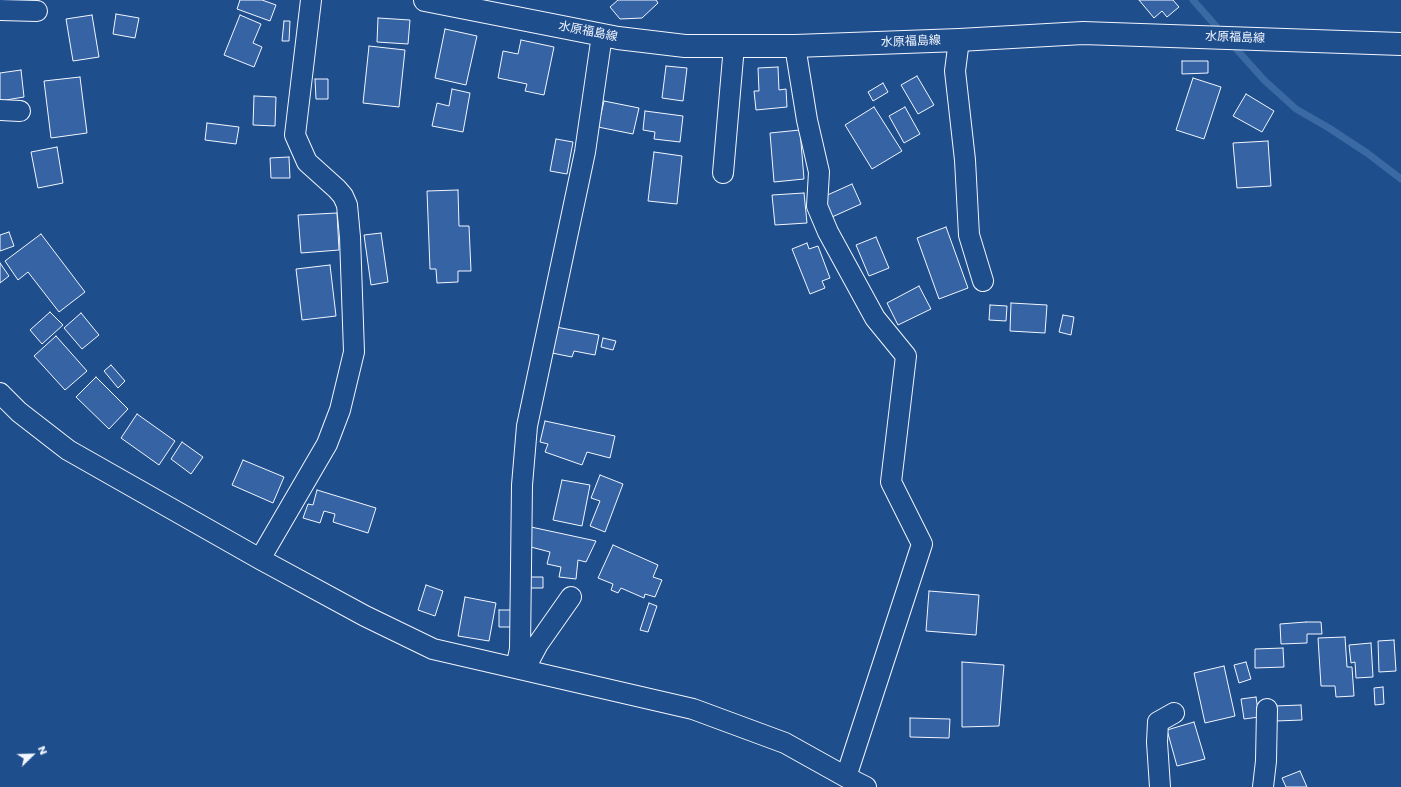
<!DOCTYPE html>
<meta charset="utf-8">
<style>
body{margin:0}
#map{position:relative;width:1401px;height:787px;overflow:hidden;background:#1f4e8c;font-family:Poppins,sans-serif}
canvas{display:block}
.north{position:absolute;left:12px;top:735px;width:40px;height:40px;-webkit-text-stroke:3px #1f4e8c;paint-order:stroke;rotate:67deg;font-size:11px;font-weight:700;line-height:16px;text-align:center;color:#f2f6ff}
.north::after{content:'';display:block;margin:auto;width:14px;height:18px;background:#f2f6ff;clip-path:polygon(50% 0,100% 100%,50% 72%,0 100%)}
</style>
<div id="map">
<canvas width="1401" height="787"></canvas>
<div class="north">N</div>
</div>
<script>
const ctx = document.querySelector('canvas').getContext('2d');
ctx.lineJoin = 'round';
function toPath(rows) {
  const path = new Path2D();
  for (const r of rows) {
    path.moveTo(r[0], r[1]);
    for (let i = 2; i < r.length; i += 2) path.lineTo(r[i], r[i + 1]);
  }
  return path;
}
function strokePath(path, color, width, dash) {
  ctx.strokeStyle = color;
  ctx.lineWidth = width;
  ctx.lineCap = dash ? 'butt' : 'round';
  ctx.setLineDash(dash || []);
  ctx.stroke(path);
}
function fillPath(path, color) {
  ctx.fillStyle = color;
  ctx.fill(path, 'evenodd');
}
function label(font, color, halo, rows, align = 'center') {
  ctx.font = font + ' Poppins,"Noto Sans JP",sans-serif';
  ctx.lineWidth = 3;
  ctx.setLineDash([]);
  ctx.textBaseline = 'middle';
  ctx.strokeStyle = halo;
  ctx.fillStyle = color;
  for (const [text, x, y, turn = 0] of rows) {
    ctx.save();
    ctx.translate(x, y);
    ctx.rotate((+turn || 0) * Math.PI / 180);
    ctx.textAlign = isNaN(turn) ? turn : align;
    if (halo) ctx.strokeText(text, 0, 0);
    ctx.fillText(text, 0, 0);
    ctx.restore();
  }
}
strokePath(toPath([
 [1193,0,1222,33],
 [1230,42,1264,80,1296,109,1329,128,1367,153,1401,179]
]), '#3b69a3', 7);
const building = toPath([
 [240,0,262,0,276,5,270,21,237,9,240,0],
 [618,0,656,0,658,3,642,18,620,19,610,7,618,0],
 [1139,0,1173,0,1179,7,1167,17,1162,11,1154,18,1139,0],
 [116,14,139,18,135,38,113,34,116,14],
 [92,15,99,57,73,61,66,19,92,15],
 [240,15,261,24,253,43,262,47,254,67,224,55,240,15],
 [378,18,410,20,408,44,377,42,378,18],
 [284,21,290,21,289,41,282,41,284,21],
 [445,29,477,36,466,85,435,78,445,29],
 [521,40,554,47,544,95,525,91,527,84,498,78,503,51,518,54,521,40],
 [369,46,405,50,399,107,363,103,369,46],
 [1182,61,1208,61,1208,73,1182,74,1182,61],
 [666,66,687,68,683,101,662,98,666,66],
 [778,67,779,90,786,89,787,107,756,110,754,91,759,91,758,68,778,67],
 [21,70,24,97,0,101,0,73,21,70],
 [917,76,934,105,918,114,901,85,917,76],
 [80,77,87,133,51,138,44,81,80,77],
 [1193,78,1221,87,1204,139,1176,130,1193,78],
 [315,79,328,79,328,99,316,99,315,79],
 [883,83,888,92,873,101,868,92,883,83],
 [452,89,470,93,463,132,432,126,437,103,449,106,452,89],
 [1246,94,1274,111,1262,132,1233,116,1246,94],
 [254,96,276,97,275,126,253,125,254,96],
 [604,101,639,108,633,134,598,127,604,101],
 [874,107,902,151,872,169,845,125,874,107],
 [905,107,920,134,904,143,889,116,905,107],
 [645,111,683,116,680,142,654,139,655,132,643,130,645,111],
 [207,123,239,127,236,144,205,140,207,123],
 [800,130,804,179,774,182,770,133,800,130],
 [556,139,573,142,567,174,550,171,556,139],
 [1268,141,1271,186,1237,188,1233,143,1268,141],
 [57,147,63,183,38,188,31,152,57,147],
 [654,152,682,156,677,204,648,201,654,152],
 [289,157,290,178,271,178,270,158,289,157],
 [852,184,861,204,832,217,823,197,852,184],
 [458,190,459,226,469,226,471,271,458,271,458,282,437,283,436,269,430,269,427,191,458,190],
 [804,193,807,223,775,225,772,195,804,193],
 [337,213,339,250,301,253,298,215,337,213],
 [946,227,968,288,939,299,917,238,946,227],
 [9,232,14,246,0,251,0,235,9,232],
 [381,233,388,282,371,285,364,235,381,233],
 [41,234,85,292,59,312,28,272,18,280,5,261,41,234],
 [876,237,889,268,869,276,856,245,876,237],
 [807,243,809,249,818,246,830,278,822,281,825,288,810,294,792,249,807,243],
 [0,263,9,276,0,283,0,263],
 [330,265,336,316,302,320,296,269,330,265],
 [919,286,931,309,898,325,887,303,919,286],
 [1011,303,1047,305,1045,333,1010,331,1011,303],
 [990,305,1007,306,1006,321,989,320,990,305],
 [50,312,63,325,42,344,30,330,50,312],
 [81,313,99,335,82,349,64,328,81,313],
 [1063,315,1074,317,1071,335,1059,332,1063,315],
 [556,327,599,335,595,355,574,351,572,357,552,353,556,327],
 [56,336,87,371,65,390,34,356,56,336],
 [603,338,616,341,613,350,601,347,603,338],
 [111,365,125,381,118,388,104,371,111,365],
 [96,377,128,409,109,429,76,397,96,377],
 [137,414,175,441,159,465,121,438,137,414],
 [545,421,615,436,610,458,587,452,582,465,545,452,548,444,540,442,545,421],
 [182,442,203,457,191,474,171,459,182,442],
 [243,460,284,477,273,503,232,485,243,460],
 [600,475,623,484,605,532,590,526,600,501,591,498,600,475],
 [562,480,590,485,582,526,553,520,562,480],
 [317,490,376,508,368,533,333,522,335,514,324,511,320,523,303,518,308,504,313,505,317,490],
 [531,527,596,541,586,562,578,560,576,579,559,577,561,567,547,564,550,552,527,546,531,527],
 [613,545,658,565,653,577,662,580,655,597,645,594,644,598,621,588,618,593,611,590,613,584,598,578,613,545],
 [528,577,543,577,543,588,528,588,528,577],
 [426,585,443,591,435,616,418,610,426,585],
 [929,591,979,595,976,635,926,631,929,591],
 [465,597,496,603,489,641,458,636,465,597],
 [649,603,657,606,648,632,640,630,649,603],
 [499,610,511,610,512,627,499,627,499,610],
 [1306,622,1321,622,1322,634,1307,634,1307,643,1281,644,1280,624,1306,622],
 [1345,637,1347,667,1352,667,1354,696,1336,697,1335,686,1321,686,1318,638,1345,637],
 [1394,640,1396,671,1379,672,1378,641,1394,640],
 [1371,643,1373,677,1356,678,1355,662,1351,663,1349,645,1371,643],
 [1283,648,1284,667,1255,668,1255,649,1283,648],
 [962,662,1004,665,999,726,962,727,962,662],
 [1246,662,1251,679,1239,683,1234,665,1246,662],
 [1224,666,1235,716,1205,723,1194,673,1224,666],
 [1383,687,1384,704,1375,705,1374,688,1383,687],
 [1256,697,1259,717,1244,719,1241,699,1256,697],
 [1301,705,1302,720,1276,721,1275,706,1301,705],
 [910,718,950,719,949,738,910,737,910,718],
 [1194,722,1205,759,1177,766,1167,730,1194,722],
 [1300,771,1307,787,1286,787,1282,778,1300,771]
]);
fillPath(building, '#3563a3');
strokePath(building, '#f2f6ff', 1);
const minor = toPath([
 [0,10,37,11],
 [959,40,955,71,965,160,969,235,983,281],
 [795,46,807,120,819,172,817,206,828,232,875,318,906,356,891,482,922,544,846,777],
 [0,110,20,111],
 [723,173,734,46],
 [0,393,19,412,68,450,260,559,365,616,433,649,693,709,785,743,846,777,866,787],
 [260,559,327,444,340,410,354,352,350,237,347,205,343,196,337,189,307,162,295,135,311,0],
 [516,668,520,649,522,485,527,426,585,152,602,35],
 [524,670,538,644,571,597],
 [1160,787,1157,742,1158,722,1174,713],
 [1263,787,1266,761,1267,709]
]);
const secondary = toPath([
 [425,0,618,38,685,46,795,46,959,40,1083,33,1401,44]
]);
strokePath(minor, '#f2f6ff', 22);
strokePath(secondary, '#f2f6ff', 24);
strokePath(minor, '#1f4e8c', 20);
strokePath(secondary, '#1f4e8c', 22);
label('12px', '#f2f6ff', '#1f4e8c', [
 ["水原福島線",588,32,11],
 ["水原福島線",1235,38,2],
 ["水原福島線",911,42,-2]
]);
</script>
